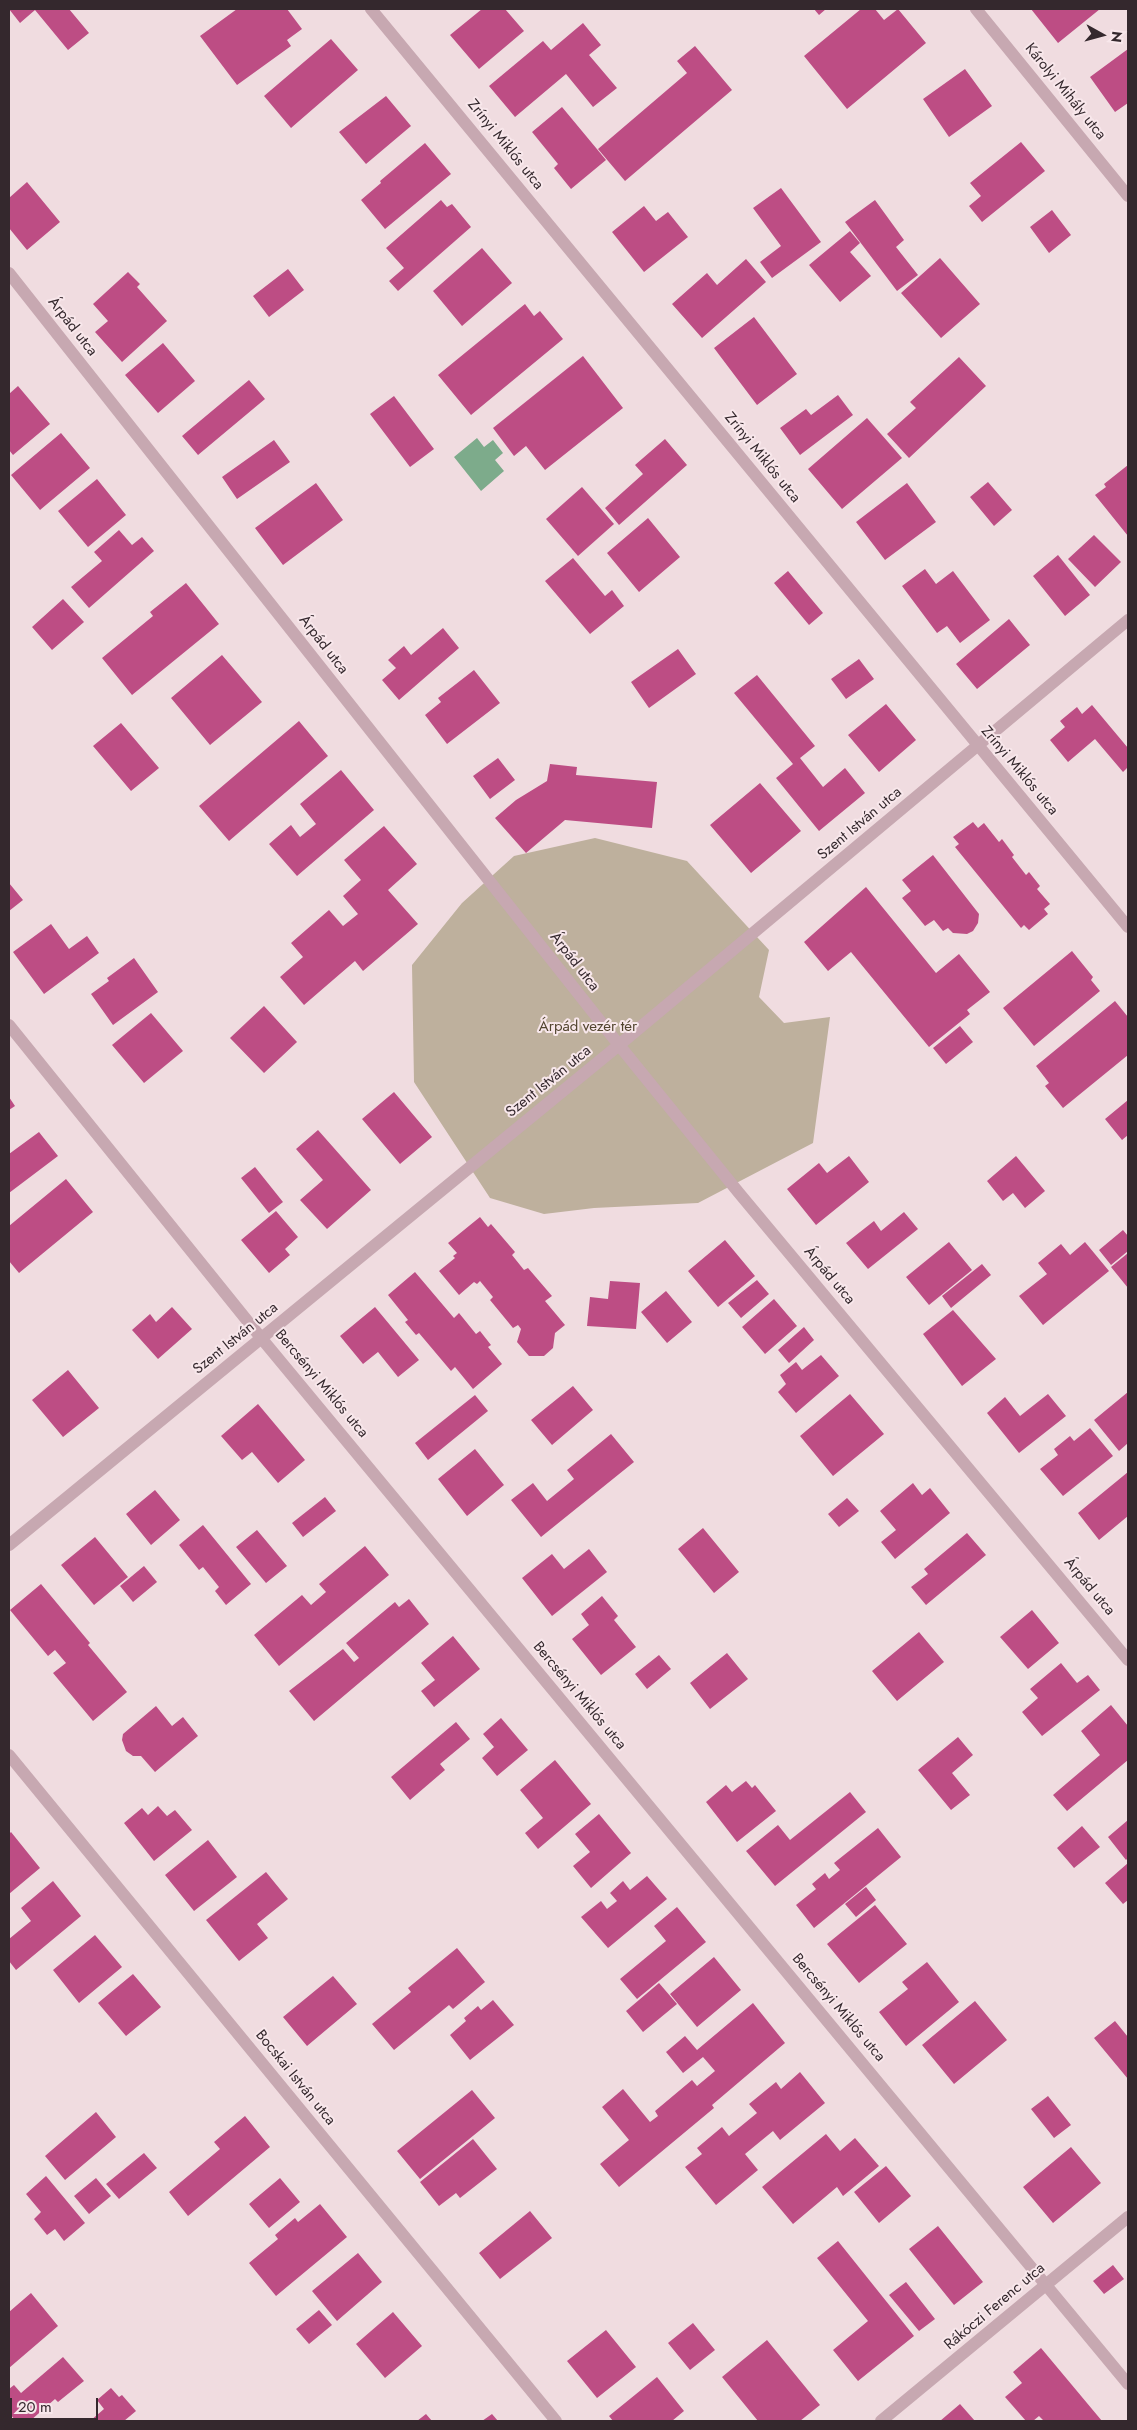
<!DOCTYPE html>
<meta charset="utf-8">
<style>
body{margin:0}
#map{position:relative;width:1137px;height:2430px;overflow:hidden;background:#f0dce0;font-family:Jost,sans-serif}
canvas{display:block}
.frame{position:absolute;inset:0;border:10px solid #34282d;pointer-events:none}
.north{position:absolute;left:1077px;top:10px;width:50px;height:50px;-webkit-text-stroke:4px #f8e7eb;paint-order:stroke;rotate:97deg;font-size:14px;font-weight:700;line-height:20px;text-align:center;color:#34282d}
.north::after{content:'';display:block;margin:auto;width:18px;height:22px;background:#34282d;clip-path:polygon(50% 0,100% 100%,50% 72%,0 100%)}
.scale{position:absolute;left:10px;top:2398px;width:88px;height:22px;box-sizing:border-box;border:2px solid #34282d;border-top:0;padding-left:6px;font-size:15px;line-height:18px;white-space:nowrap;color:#34282d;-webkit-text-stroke:4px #f8e7eb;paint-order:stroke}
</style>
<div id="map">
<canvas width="1137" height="2430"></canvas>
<div class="frame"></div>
<div class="north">N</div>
<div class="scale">20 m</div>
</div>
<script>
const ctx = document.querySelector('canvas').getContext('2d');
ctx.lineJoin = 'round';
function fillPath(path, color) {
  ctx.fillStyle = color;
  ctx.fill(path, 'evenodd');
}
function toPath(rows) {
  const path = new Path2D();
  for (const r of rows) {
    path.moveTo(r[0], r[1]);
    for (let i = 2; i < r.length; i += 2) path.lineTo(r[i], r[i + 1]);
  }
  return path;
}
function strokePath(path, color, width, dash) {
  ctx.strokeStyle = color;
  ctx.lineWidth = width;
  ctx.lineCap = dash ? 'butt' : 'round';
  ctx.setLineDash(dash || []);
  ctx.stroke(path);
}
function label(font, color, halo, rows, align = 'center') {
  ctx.font = font + ' Jost,sans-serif';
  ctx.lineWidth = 4;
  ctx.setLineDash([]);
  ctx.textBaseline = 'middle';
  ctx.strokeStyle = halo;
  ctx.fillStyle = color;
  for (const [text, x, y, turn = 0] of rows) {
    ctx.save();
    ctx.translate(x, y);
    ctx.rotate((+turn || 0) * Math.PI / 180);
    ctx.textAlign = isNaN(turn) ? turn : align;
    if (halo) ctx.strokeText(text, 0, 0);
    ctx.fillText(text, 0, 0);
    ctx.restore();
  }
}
fillPath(toPath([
 [595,838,687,861,769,950,759,997,784,1023,830,1017,813,1143,698,1203,594,1208,544,1214,490,1198,414,1082,412,965,462,903,514,856]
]), '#beb09d');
fillPath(toPath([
 [477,438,484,447,493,440,503,453,495,460,504,471,481,491,454,457]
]), '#7dab8b');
fillPath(toPath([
 [9,9,69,9,89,33,68,50,35,10,20,23],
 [237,9,287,9,302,29,287,40,291,46,237,85,200,36],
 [482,9,505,9,524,31,479,69,450,35],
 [814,9,826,9,819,15],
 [861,9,875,9,884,20,898,9,926,43,847,109,804,56],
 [1031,9,1100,9,1058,43],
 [583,23,601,45,589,55,617,88,593,107,566,74,515,117,489,86,543,41,551,50],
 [331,39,358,70,291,128,264,96],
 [695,46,732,90,625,181,598,149,687,73,677,61],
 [1128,49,1128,103,1115,112,1090,77],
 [965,69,992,106,949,137,923,99],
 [386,96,411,126,366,164,339,132],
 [562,107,606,160,571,189,554,168,558,164,532,132],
 [1021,142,1045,171,982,222,969,206,981,196,970,183],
 [425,143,451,174,385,229,361,200,381,183,380,181],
 [27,182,60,222,27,250,9,228,9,198],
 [781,188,821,242,772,278,760,262,781,246,753,208],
 [441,200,447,207,452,204,471,227,398,291,389,281,404,268,386,248],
 [875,200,904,240,896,247,918,275,897,291,845,222],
 [644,206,656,221,668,212,688,237,644,272,612,232],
 [1052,210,1071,235,1049,253,1030,227],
 [850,231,860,243,850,252,871,276,840,302,809,265],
 [482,248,512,283,462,326,433,291],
 [940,258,980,304,941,338,901,293],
 [746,259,766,282,702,338,672,304,707,273,717,285],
 [288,269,304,290,269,317,253,296],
 [128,272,140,284,137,287,167,321,122,362,95,332,108,321,93,304],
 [525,304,534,316,540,311,563,339,471,415,438,375],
 [754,317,797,374,757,405,714,348],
 [163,343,195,381,158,413,125,375],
 [583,356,623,408,545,470,526,446,514,456,493,428],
 [959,357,986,386,909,458,887,434,916,408,910,402],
 [249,380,265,399,198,455,182,436],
 [18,386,50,424,13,455,9,450,9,394],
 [838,395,853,415,800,455,780,428,806,409,811,415],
 [394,396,434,449,410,467,370,414],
 [867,418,902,458,842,509,808,469],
 [61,433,90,468,40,510,11,475],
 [665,439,687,465,619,525,605,508,643,474,635,465],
 [274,440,290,462,237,499,222,477],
 [1128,465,1128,536,1095,495,1106,487,1104,484],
 [97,479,126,515,88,547,58,511],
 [988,482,1012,510,994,526,970,497],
 [316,483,343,520,283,565,255,528],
 [907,483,936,522,885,560,856,522],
 [582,487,614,524,578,556,546,519],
 [648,518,680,557,639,592,607,553],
 [119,530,132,545,142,537,154,551,89,608,71,587,102,561,94,552],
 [1094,535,1121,562,1095,587,1068,559],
 [1058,555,1090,595,1065,616,1033,576],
 [573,558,605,596,612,590,624,606,590,634,545,581],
 [925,569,936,584,953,571,990,620,960,643,947,626,937,633,902,586],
 [788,571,823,613,809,625,774,583],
 [186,583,219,624,132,695,102,658,153,616,150,612],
 [63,599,84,622,52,650,32,627],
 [1009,619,1030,645,977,689,956,664],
 [443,628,459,648,399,700,382,680,396,668,388,660,404,646,411,655],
 [678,649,696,674,649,708,631,682],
 [222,655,262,702,210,745,171,698],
 [859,659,874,679,846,699,831,679],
 [474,670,500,703,447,744,425,715,441,702,438,698],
 [757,675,815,746,800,758,823,787,845,768,865,793,819,831,776,778,793,764,734,693],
 [886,704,916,740,879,772,848,735],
 [1092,705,1128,748,1128,767,1123,772,1095,739,1068,762,1050,740,1065,727,1060,721,1077,707,1082,714],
 [299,721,328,756,229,841,199,806],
 [121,723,159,768,131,791,93,746],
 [498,758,515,780,490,799,473,776],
 [550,764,577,767,576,775,657,782,652,828,565,820,526,853,495,818,516,800,547,781],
 [341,770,374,810,297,876,269,844,291,825,300,837,316,824,300,804],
 [760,783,801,831,751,873,710,825],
 [973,822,978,828,984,823,999,842,1002,839,1014,855,1012,857,1026,875,1029,872,1040,886,1037,889,1050,904,1044,909,1048,914,1029,930,1024,925,1021,928,955,847,959,844,953,837],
 [384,826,417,864,388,890,418,924,363,971,355,961,304,1005,280,977,303,957,291,943,329,910,343,926,358,914,343,896,361,880,344,860],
 [933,855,979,914,978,923,973,931,967,934,953,933,948,928,943,931,934,920,925,926,902,898,911,891,902,880],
 [9,883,23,900,9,911],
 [866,887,936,973,959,954,990,992,967,1010,970,1014,929,1047,851,952,828,971,804,942],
 [51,924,69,949,87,936,99,953,44,994,13,952],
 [1072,951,1093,977,1091,980,1100,991,1034,1046,1003,1008],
 [134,958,158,992,113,1025,91,994,109,981,107,978],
 [1115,1001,1128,1017,1128,1055,1063,1108,1045,1086,1049,1083,1036,1066],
 [264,1006,297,1042,264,1073,230,1038],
 [151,1013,183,1051,144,1083,112,1045],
 [960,1026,973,1042,946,1064,933,1048],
 [394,1092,432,1137,400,1164,362,1119],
 [9,1097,15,1106,9,1110],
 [1128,1100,1128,1135,1122,1140,1105,1119],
 [318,1130,371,1190,327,1229,300,1200,323,1180,296,1149],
 [39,1132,58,1156,9,1193,9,1154],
 [849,1156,869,1182,816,1225,787,1189,819,1163,827,1173],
 [1016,1156,1045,1191,1025,1208,1013,1193,1003,1201,987,1181],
 [255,1167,283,1202,269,1213,241,1178],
 [66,1179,93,1212,19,1273,9,1261,9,1226],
 [276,1211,298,1237,285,1249,290,1255,269,1273,241,1240],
 [904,1212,918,1229,868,1269,846,1243,874,1221,881,1231],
 [480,1217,488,1227,491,1224,515,1252,512,1255,524,1270,528,1268,552,1296,545,1301,565,1325,555,1333,553,1348,544,1356,529,1356,517,1342,521,1329,518,1325,513,1328,490,1300,493,1297,480,1281,477,1284,474,1282,459,1295,439,1271,455,1258,453,1256,457,1253,448,1243],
 [1123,1230,1128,1236,1128,1251,1111,1265,1099,1250],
 [725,1240,755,1276,718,1307,688,1271],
 [949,1242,972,1270,929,1305,906,1277],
 [1085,1242,1109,1271,1043,1325,1019,1296,1047,1274,1038,1263,1061,1244,1070,1255],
 [1128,1253,1128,1288,1111,1267],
 [982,1264,991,1275,951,1308,942,1296],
 [415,1272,454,1318,459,1313,476,1334,480,1331,491,1345,488,1347,502,1364,473,1389,455,1367,451,1371,419,1333,416,1335,405,1322,408,1320,388,1295],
 [757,1280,769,1294,741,1318,728,1303],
 [610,1281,640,1283,636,1329,587,1326,590,1297,608,1299],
 [666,1291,692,1322,667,1343,641,1312],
 [774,1299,797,1326,765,1354,742,1327],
 [172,1307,192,1329,158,1359,132,1330,150,1314,156,1322],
 [375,1307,419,1360,398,1377,378,1352,363,1364,340,1336],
 [953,1310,996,1359,962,1386,923,1334],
 [804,1327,814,1340,789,1363,778,1350],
 [821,1355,839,1376,796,1413,778,1392,786,1384,780,1375,796,1362,802,1370],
 [68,1370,99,1408,63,1437,32,1400],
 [573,1386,593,1410,552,1445,531,1420],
 [1128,1392,1128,1443,1119,1451,1094,1420],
 [850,1394,884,1434,833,1476,800,1436],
 [1048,1394,1066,1416,1019,1453,987,1413,1005,1397,1020,1416],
 [475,1395,488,1411,428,1460,415,1443],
 [258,1404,305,1460,278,1483,252,1452,242,1460,221,1436],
 [1090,1428,1113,1456,1063,1496,1040,1469,1058,1455,1054,1449,1070,1436,1074,1441],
 [611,1434,634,1462,541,1537,511,1500,533,1483,547,1501,574,1479,567,1470],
 [475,1449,504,1485,467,1516,438,1479],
 [1128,1472,1128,1516,1099,1540,1078,1513],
 [913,1483,922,1495,930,1488,950,1513,895,1559,881,1542,896,1530,880,1511],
 [155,1490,180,1520,151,1545,126,1514],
 [325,1497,336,1511,303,1537,292,1523],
 [847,1498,859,1511,839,1527,828,1514],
 [203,1525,251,1584,226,1605,215,1591,219,1587,203,1567,199,1570,179,1545],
 [703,1528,739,1572,714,1593,678,1549],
 [257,1530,287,1566,266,1583,236,1547],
 [967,1533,986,1555,926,1605,911,1587,928,1574,924,1569],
 [95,1537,128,1577,94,1605,61,1565],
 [365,1546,389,1575,279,1666,254,1635,302,1595,311,1605,326,1592,319,1584],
 [589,1549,607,1572,552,1616,522,1578,552,1554,564,1569],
 [144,1566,157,1582,133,1602,120,1586],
 [41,1584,90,1643,88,1645,127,1692,93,1721,53,1673,66,1663,55,1650,48,1656,10,1610],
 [602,1596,618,1616,614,1620,636,1647,601,1675,572,1639,589,1625,581,1614],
 [409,1599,429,1624,314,1721,289,1691,343,1649,354,1662,359,1658,346,1643,395,1602,399,1607],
 [1032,1610,1059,1643,1028,1669,1000,1637],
 [919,1632,944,1662,897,1701,872,1671],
 [453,1636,480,1669,434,1707,421,1691,435,1680,421,1663],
 [727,1653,748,1679,710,1709,690,1683],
 [659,1655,671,1669,647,1689,635,1674],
 [1061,1663,1077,1683,1088,1675,1100,1690,1042,1736,1022,1712,1038,1698,1030,1689],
 [1111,1705,1128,1726,1128,1760,1067,1811,1053,1795,1100,1755,1081,1731],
 [156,1706,172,1726,183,1717,198,1736,155,1772,141,1756,133,1756,126,1751,122,1740,123,1734],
 [501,1718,528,1750,497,1776,482,1758,494,1747,483,1734],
 [456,1722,470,1739,440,1764,445,1770,410,1800,391,1777],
 [958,1737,973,1755,952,1773,970,1795,951,1810,918,1770],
 [555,1760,591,1804,538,1849,525,1833,543,1818,520,1790],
 [746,1781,752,1788,755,1785,776,1811,737,1842,706,1802,726,1785,732,1792],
 [850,1792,866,1812,775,1886,746,1851,778,1825,790,1840],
 [158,1806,167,1816,175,1810,192,1830,154,1861,124,1823,142,1808,148,1815],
 [599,1814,631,1853,591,1888,573,1866,590,1852,575,1834],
 [1128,1820,1128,1858,1126,1860,1108,1837],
 [1082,1826,1100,1847,1074,1868,1057,1848],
 [878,1828,901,1857,814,1928,796,1905,816,1889,812,1884,825,1873,829,1879,840,1870,834,1863],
 [11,1832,40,1868,9,1894,9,1834],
 [208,1840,237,1877,194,1911,165,1875],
 [1128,1863,1128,1900,1123,1904,1105,1883],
 [266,1872,288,1899,257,1924,268,1938,239,1961,206,1920],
 [647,1876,667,1899,608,1948,581,1917,601,1901,607,1909,617,1901,610,1893,623,1881,630,1890],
 [53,1881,81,1916,16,1970,9,1961,9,1939,31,1921,21,1908],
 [866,1887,876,1900,856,1917,845,1904],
 [875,1905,907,1944,859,1983,827,1944],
 [677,1907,706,1942,637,1999,620,1979,666,1941,654,1926],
 [95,1935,122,1967,79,2003,53,1970],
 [457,1948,485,1982,453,2009,449,2005,394,2050,372,2024,411,1992,408,1988],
 [714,1957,741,1990,697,2027,670,1994],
 [927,1962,959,2002,906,2046,879,2012,908,1989,902,1982],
 [133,1974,161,2007,126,2036,98,2003],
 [333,1976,357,2004,307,2046,283,2017],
 [659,1983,677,2004,643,2032,626,2011],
 [493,2000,514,2025,470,2060,450,2035,466,2021,464,2018,478,2006,481,2010],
 [975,2001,1007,2040,954,2084,922,2045],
 [753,2003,785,2043,712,2105,714,2108,619,2187,600,2164,629,2140,602,2107,623,2089,650,2122,658,2116,655,2111,692,2080,697,2086,715,2071,703,2057,683,2073,666,2052,685,2036,697,2050],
 [1115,2021,1128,2037,1128,2079,1094,2038],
 [800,2072,825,2103,780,2140,773,2131,745,2154,758,2170,716,2205,685,2167,702,2154,697,2148,722,2127,729,2136,757,2113,749,2104,776,2082,781,2089],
 [472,2090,495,2118,420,2179,397,2151],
 [1048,2096,1071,2125,1054,2138,1031,2109],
 [96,2112,116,2137,65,2180,45,2156],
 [245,2116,270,2147,188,2216,169,2192,220,2149,214,2142],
 [826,2134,840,2151,855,2138,879,2166,843,2196,837,2187,793,2224,762,2187],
 [473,2139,497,2169,460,2198,456,2193,439,2206,420,2182],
 [1071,2147,1101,2183,1053,2223,1023,2187],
 [144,2153,157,2168,119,2199,106,2184],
 [886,2166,911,2196,879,2223,854,2192],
 [46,2176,85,2223,64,2241,55,2229,47,2235,34,2219,41,2212,26,2194],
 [96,2178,111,2196,89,2214,74,2196],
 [280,2178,300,2202,269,2228,249,2204],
 [320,2204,347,2237,276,2296,249,2263,278,2239,275,2235,295,2218,298,2222],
 [530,2211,552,2238,500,2279,479,2253],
 [938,2226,983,2282,954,2305,909,2249],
 [838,2241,914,2336,858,2381,833,2350,868,2321,817,2258],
 [358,2253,382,2282,337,2321,312,2291],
 [1113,2265,1124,2279,1104,2294,1093,2281],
 [906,2282,935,2319,919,2331,889,2295],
 [31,2293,58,2326,9,2368,9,2312],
 [319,2310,332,2325,309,2344,296,2329],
 [393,2312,422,2346,385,2378,356,2344],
 [693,2323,715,2350,690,2370,668,2343],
 [606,2330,636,2367,597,2398,567,2361],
 [767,2340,820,2405,800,2421,758,2421,722,2377],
 [1041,2348,1102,2421,1044,2421,1039,2416,1033,2421,1026,2421,1005,2397,1022,2383,1013,2372],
 [63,2357,84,2381,58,2402,55,2399,30,2421,16,2421,9,2413,9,2389,14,2385,21,2393],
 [657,2377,684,2411,672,2421,613,2421,609,2416],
 [111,2388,119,2397,122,2395,136,2411,124,2421,90,2421,104,2409,97,2400],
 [960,2404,975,2421,940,2421],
 [426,2414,432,2421,417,2421],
 [492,2414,498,2421,482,2421]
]), '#bd4d84');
strokePath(toPath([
 [371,9,1128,927],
 [976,9,1128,196],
 [9,273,619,1045,739,1193,1128,1660],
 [9,1025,262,1339,1128,2384],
 [9,1545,619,1045,1128,620],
 [9,1755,556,2421],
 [881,2421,1128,2217]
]), '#c7a8b1', 12);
label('15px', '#34282d', '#f8e7eb', [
 ["Károlyi Mihály utca",1065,92,51],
 ["Zrínyi Miklós utca",505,145,51],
 ["Árpád utca",72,327,52],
 ["Zrínyi Miklós utca",762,458,51],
 ["Árpád utca",323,645,52],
 ["Zrínyi Miklós utca",1019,771,50],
 ["Szent István utca",860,824,-40],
 ["Árpád utca",574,962,52],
 ["Szent István utca",549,1082,-39],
 ["Árpád utca",829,1276,50],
 ["Szent István utca",236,1339,-39],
 ["Bercsényi Miklós utca",321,1384,50],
 ["Árpád utca",1089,1587,50],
 ["Bercsényi Miklós utca",579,1696,50],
 ["Bercsényi Miklós utca",838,2008,50],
 ["Bocskai István utca",295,2078,51],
 ["Rákóczi Ferenc utca",995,2307,-40]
]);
label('15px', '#51442e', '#f8e7eb', [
 ["Árpád vezér tér",588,1027]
]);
</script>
